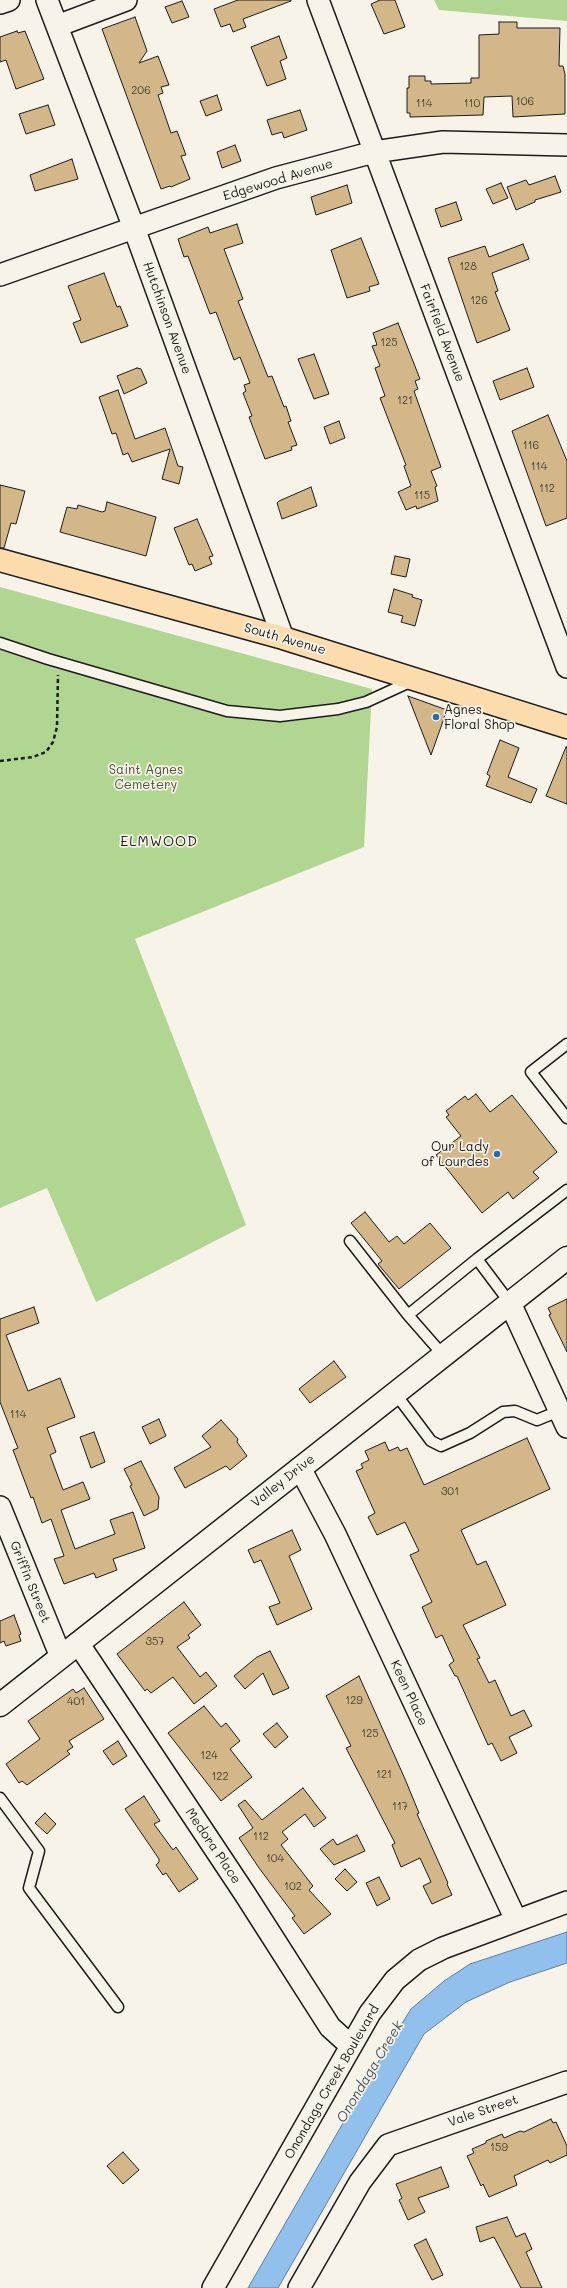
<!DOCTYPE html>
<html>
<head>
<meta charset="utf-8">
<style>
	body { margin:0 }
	canvas { display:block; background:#f7f3e8 }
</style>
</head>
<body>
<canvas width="567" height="2288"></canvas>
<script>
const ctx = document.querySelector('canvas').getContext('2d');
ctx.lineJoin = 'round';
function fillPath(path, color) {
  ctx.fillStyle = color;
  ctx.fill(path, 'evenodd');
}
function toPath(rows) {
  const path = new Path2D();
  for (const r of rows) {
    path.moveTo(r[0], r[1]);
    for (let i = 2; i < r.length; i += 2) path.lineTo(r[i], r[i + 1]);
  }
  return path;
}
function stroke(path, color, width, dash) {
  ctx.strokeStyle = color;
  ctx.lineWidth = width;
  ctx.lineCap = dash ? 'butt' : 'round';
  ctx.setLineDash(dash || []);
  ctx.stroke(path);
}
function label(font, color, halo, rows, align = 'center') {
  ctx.font = font + ' Mali,sans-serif';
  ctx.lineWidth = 3.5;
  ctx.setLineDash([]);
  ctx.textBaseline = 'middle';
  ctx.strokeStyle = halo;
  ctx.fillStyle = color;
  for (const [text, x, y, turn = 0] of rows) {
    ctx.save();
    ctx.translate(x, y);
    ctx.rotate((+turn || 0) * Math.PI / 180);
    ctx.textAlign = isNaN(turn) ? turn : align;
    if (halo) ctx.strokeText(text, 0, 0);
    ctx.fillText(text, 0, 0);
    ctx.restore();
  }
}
fillPath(toPath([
	[434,0,567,0,567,21,439,10],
	[0,587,372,689,364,847,135,939,246,1225,96,1302,47,1188,0,1208]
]), '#b1d691');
const water = toPath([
	[567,1932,567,1963,510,1982,466,2002,424,2034,278,2288,248,2288,381,2057,411,2009,444,1981,470,1964,567,1932]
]);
fillPath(water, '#90c0eb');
stroke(water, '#627e98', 1);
const building = toPath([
	[238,0,291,0,291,1,243,19,246,27,233,32,230,24,221,27,214,9,238,0],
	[380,0,395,0,405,27,384,34,371,4,380,0],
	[182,1,189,17,172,23,165,7,182,1],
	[135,17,147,51,139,63,158,56,169,85,161,87,163,93,158,95,171,133,177,131,186,155,181,156,190,179,171,187,170,186,161,189,102,29,135,17],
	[499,22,517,22,517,28,560,28,559,66,563,66,565,74,565,114,513,117,512,96,484,97,483,115,410,117,410,113,407,113,407,88,409,88,409,76,425,76,425,81,431,81,431,84,471,83,471,78,479,78,479,35,499,34,499,22],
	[17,31,18,33,25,31,44,79,16,89,6,60,0,62,0,37,17,31],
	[279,36,287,58,280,61,286,79,267,86,251,47,279,36],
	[217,95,222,110,206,116,200,101,217,95],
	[48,105,55,125,26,134,19,114,48,105],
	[300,110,307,130,284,138,282,132,272,135,267,120,300,110],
	[235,145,241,161,222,168,217,152,235,145],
	[72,159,78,179,35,191,30,175,72,159],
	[555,176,561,192,535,200,535,202,516,210,507,187,526,180,529,185,555,176],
	[501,183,508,198,493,204,486,189,501,183],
	[347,185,352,203,316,215,311,197,347,185],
	[456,202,462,220,441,227,435,209,456,202],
	[237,224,243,243,224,249,243,299,238,301,268,377,272,376,284,407,286,406,291,421,288,422,297,445,291,447,292,450,265,459,249,417,252,416,243,393,246,391,244,385,250,383,240,357,234,360,216,312,210,314,188,256,184,257,178,239,208,227,210,233,237,224],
	[361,238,379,284,369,287,370,291,347,298,331,250,361,238],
	[523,244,529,259,492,273,498,291,495,292,510,330,477,343,448,258,485,246,489,257,523,244],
	[104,273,117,307,120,306,128,326,81,343,73,323,81,320,68,286,104,273],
	[398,323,420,379,415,381,418,389,414,391,441,467,431,471,437,486,435,487,438,501,417,509,416,506,406,510,398,492,411,486,404,466,406,465,380,398,385,396,375,368,380,366,372,346,377,345,373,333,398,323],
	[314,354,329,394,314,399,298,359,314,354],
	[137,368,141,369,147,383,124,394,117,376,137,368],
	[527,368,534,387,500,400,493,381,527,368],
	[118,390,135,439,165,428,178,466,183,467,179,484,162,479,170,449,132,462,128,453,123,455,116,433,112,434,99,397,118,390],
	[548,415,567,461,567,518,546,526,512,431,548,415],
	[339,421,345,438,330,444,324,427,339,421],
	[0,485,25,491,16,524,11,523,4,548,0,548,0,485],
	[311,487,317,506,282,519,277,503,279,501,311,487],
	[107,502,156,517,146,556,60,532,67,507,77,509,78,505,102,512,105,511,107,502],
	[197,519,213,556,209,557,212,564,195,571,192,564,189,565,174,528,197,519],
	[395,556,410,559,406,577,391,574,395,556],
	[394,589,413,595,412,597,422,600,415,626,401,622,403,616,388,612,394,589],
	[408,696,447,710,431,755,408,696],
	[500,740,519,748,508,777,537,789,531,803,486,786,490,776,487,774,500,740],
	[566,747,567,747,567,804,546,796,566,747],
	[476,1094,490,1112,512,1095,557,1152,533,1172,539,1178,513,1199,508,1192,482,1213,436,1155,461,1136,446,1117,449,1115,446,1111,465,1096,468,1100,476,1094],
	[365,1212,389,1242,397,1236,404,1244,430,1223,451,1248,399,1289,378,1264,382,1261,351,1223,365,1212],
	[567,1299,567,1352,549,1315,551,1314,548,1308,567,1299],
	[34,1307,39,1323,6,1335,28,1391,60,1378,75,1417,47,1428,56,1452,50,1455,63,1490,83,1482,90,1499,61,1510,75,1549,115,1534,110,1520,133,1512,145,1548,113,1559,117,1570,96,1578,94,1573,64,1584,54,1559,64,1556,51,1519,42,1523,33,1497,31,1498,13,1450,18,1448,16,1443,0,1402,0,1319,34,1307],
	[334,1361,346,1377,310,1403,299,1389,334,1361],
	[159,1419,166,1436,150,1444,142,1427,159,1419],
	[221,1420,238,1439,237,1442,247,1456,230,1470,226,1466,185,1488,174,1468,211,1447,202,1436,221,1420],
	[94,1432,105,1462,91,1468,80,1437,94,1432],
	[527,1438,550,1489,461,1530,477,1565,486,1561,506,1605,463,1625,480,1658,477,1659,489,1683,495,1680,511,1716,524,1710,532,1726,509,1737,517,1753,501,1761,492,1743,488,1745,457,1676,455,1676,449,1665,454,1661,442,1635,436,1638,422,1607,432,1602,410,1555,419,1551,405,1522,377,1535,368,1517,375,1513,356,1471,363,1468,361,1464,369,1460,365,1451,385,1442,389,1451,398,1447,400,1451,407,1448,424,1485,527,1438],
	[141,1461,159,1497,158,1509,144,1516,130,1486,132,1485,124,1469,141,1461],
	[292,1530,301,1550,289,1556,312,1609,277,1625,269,1607,280,1603,261,1560,254,1563,248,1550,292,1530],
	[184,1602,201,1625,188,1635,190,1638,177,1647,200,1677,206,1672,217,1686,194,1704,173,1677,151,1693,147,1689,145,1691,117,1654,184,1602],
	[14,1615,21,1634,19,1635,21,1641,6,1646,4,1641,0,1643,0,1621,14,1615],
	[270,1651,289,1688,273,1695,263,1673,245,1689,234,1676,257,1657,270,1651],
	[359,1676,405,1779,419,1813,417,1814,448,1883,447,1884,452,1895,432,1904,423,1886,431,1882,420,1858,401,1867,392,1845,395,1843,346,1748,351,1746,326,1696,359,1676],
	[84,1688,104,1719,69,1741,73,1747,67,1751,70,1754,27,1785,22,1781,19,1783,6,1764,40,1739,28,1721,73,1689,76,1693,84,1688],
	[204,1706,221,1727,226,1723,240,1741,230,1749,252,1777,221,1801,168,1733,204,1706],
	[277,1723,288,1737,275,1748,263,1734,277,1723],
	[118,1741,127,1756,113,1765,103,1751,118,1741],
	[303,1788,326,1818,314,1827,305,1814,282,1832,288,1839,281,1845,313,1886,309,1890,331,1914,304,1934,292,1918,295,1916,259,1868,239,1838,253,1828,238,1805,245,1800,262,1820,303,1788],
	[144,1796,160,1821,154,1824,173,1850,176,1847,198,1879,179,1892,166,1873,163,1875,156,1865,159,1862,159,1859,125,1809,144,1796],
	[45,1813,56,1824,47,1834,35,1823,45,1813],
	[357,1835,365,1851,334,1865,320,1849,333,1839,337,1845,357,1835],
	[345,1869,357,1882,347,1891,335,1879,345,1869],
	[379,1877,390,1899,377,1906,366,1883,379,1877],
	[551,2119,553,2123,556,2122,567,2146,567,2155,550,2163,548,2160,514,2176,517,2185,489,2197,483,2184,481,2186,467,2156,474,2153,472,2149,486,2143,486,2141,502,2134,504,2138,520,2131,524,2132,551,2119],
	[123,2152,139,2170,123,2184,107,2166,123,2152],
	[441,2167,449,2187,418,2198,425,2212,408,2220,399,2200,402,2198,396,2184,441,2167],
	[507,2217,516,2237,525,2233,532,2249,526,2252,542,2288,521,2288,494,2237,480,2242,476,2227,507,2217],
	[426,2239,443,2275,432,2280,414,2245,426,2239]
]);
fillPath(building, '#d3b788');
stroke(building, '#1c1c1c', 1);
const service = toPath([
	[0,643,48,659,227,711,280,716,338,709,366,702,412,681],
	[567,1044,531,1072,567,1118],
	[350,1241,408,1315],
	[510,1303,477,1259,567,1190],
	[443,1355,408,1315,477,1259],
	[395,1393,431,1441,441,1446,470,1433,503,1412,515,1411,537,1420,559,1411],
	[0,1798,39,1851,29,1888,118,2007]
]);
const minor = toPath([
	[47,0,134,228,283,638],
	[318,0,567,667],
	[0,3,9,0],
	[57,26,126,0],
	[0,275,276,178,374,152,443,142,567,145],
	[510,1303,567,1427],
	[300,1468,335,1534,516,1920],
	[0,1507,61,1657],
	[78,1643,245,1894,330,2027,351,2046],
	[213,2288,370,2013,395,1980,419,1960,443,1948,567,1902],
	[299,2288,360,2182,388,2145,567,2082]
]);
const secondary = toPath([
	[0,1705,567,1258]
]);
const primary = toPath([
	[0,560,283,638,567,727]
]);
stroke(service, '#1c1c1c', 13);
stroke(minor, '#1c1c1c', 24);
stroke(secondary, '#1c1c1c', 25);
stroke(primary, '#1c1c1c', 25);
stroke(toPath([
	[0,761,33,757,46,752,53,742,57,727,58,675]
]), '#1c1c1c', 2.5, [4, 3]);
stroke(service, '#f7f3e8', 10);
stroke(minor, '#f7f3e8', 21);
stroke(secondary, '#f7f3e8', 22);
stroke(primary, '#fcdcac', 22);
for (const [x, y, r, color] of [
	[436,717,4,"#1f6fb2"],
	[497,1154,4,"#1f6fb2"]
]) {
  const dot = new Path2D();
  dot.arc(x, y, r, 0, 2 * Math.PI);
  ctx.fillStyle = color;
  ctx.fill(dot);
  stroke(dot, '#f7f3e8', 1.5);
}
label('11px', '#4a4337', null, [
	["206",141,91],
	["106",525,102],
	["114",424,104],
	["110",472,104],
	["128",468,267],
	["126",479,301],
	["125",389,343],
	["121",405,401],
	["116",531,446],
	["114",539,467],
	["112",547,489],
	["115",422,496],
	["114",18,1415],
	["301",450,1492],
	["357",155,1642],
	["129",354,1701],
	["401",76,1702],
	["125",370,1734],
	["124",209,1756],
	["121",384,1775],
	["122",220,1777],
	["117",400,1807],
	["112",261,1837],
	["104",275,1859],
	["102",293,1887],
	["159",499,2148]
]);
label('13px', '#1c1c1c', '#f7f3e8', [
	["Edgewood Avenue",278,180,-17],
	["Hutchinson Avenue",167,318,70],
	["Fairfield Avenue",442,333,69],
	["South Avenue",285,639,16],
	["Valley Drive",283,1481,-38],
	["Griffin Street",30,1582,68],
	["Keen Place",409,1693,65],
	["Medora Place",213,1846,56],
	["Onondaga Creek Boulevard",332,2082,-60],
	["Vale Street",483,2111,-19]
]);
label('13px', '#1c1c1c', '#f7f3e8', [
	["Agnes",444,710],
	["Floral Shop",444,725],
	["Our Lady",489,1147,"right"],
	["of Lourdes",489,1162,"right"]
], 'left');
label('13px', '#49543f', '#f7f3e8', [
	["Saint Agnes",146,770],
	["Cemetery",146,785]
]);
ctx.letterSpacing = '1px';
label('14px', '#1c1c1c', '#f7f3e8', [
	["ELMWOOD",159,842]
]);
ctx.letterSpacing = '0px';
label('italic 14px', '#455564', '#f7f3e8', [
	["Onondaga Creek",370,2072,-59]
]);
</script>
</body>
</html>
